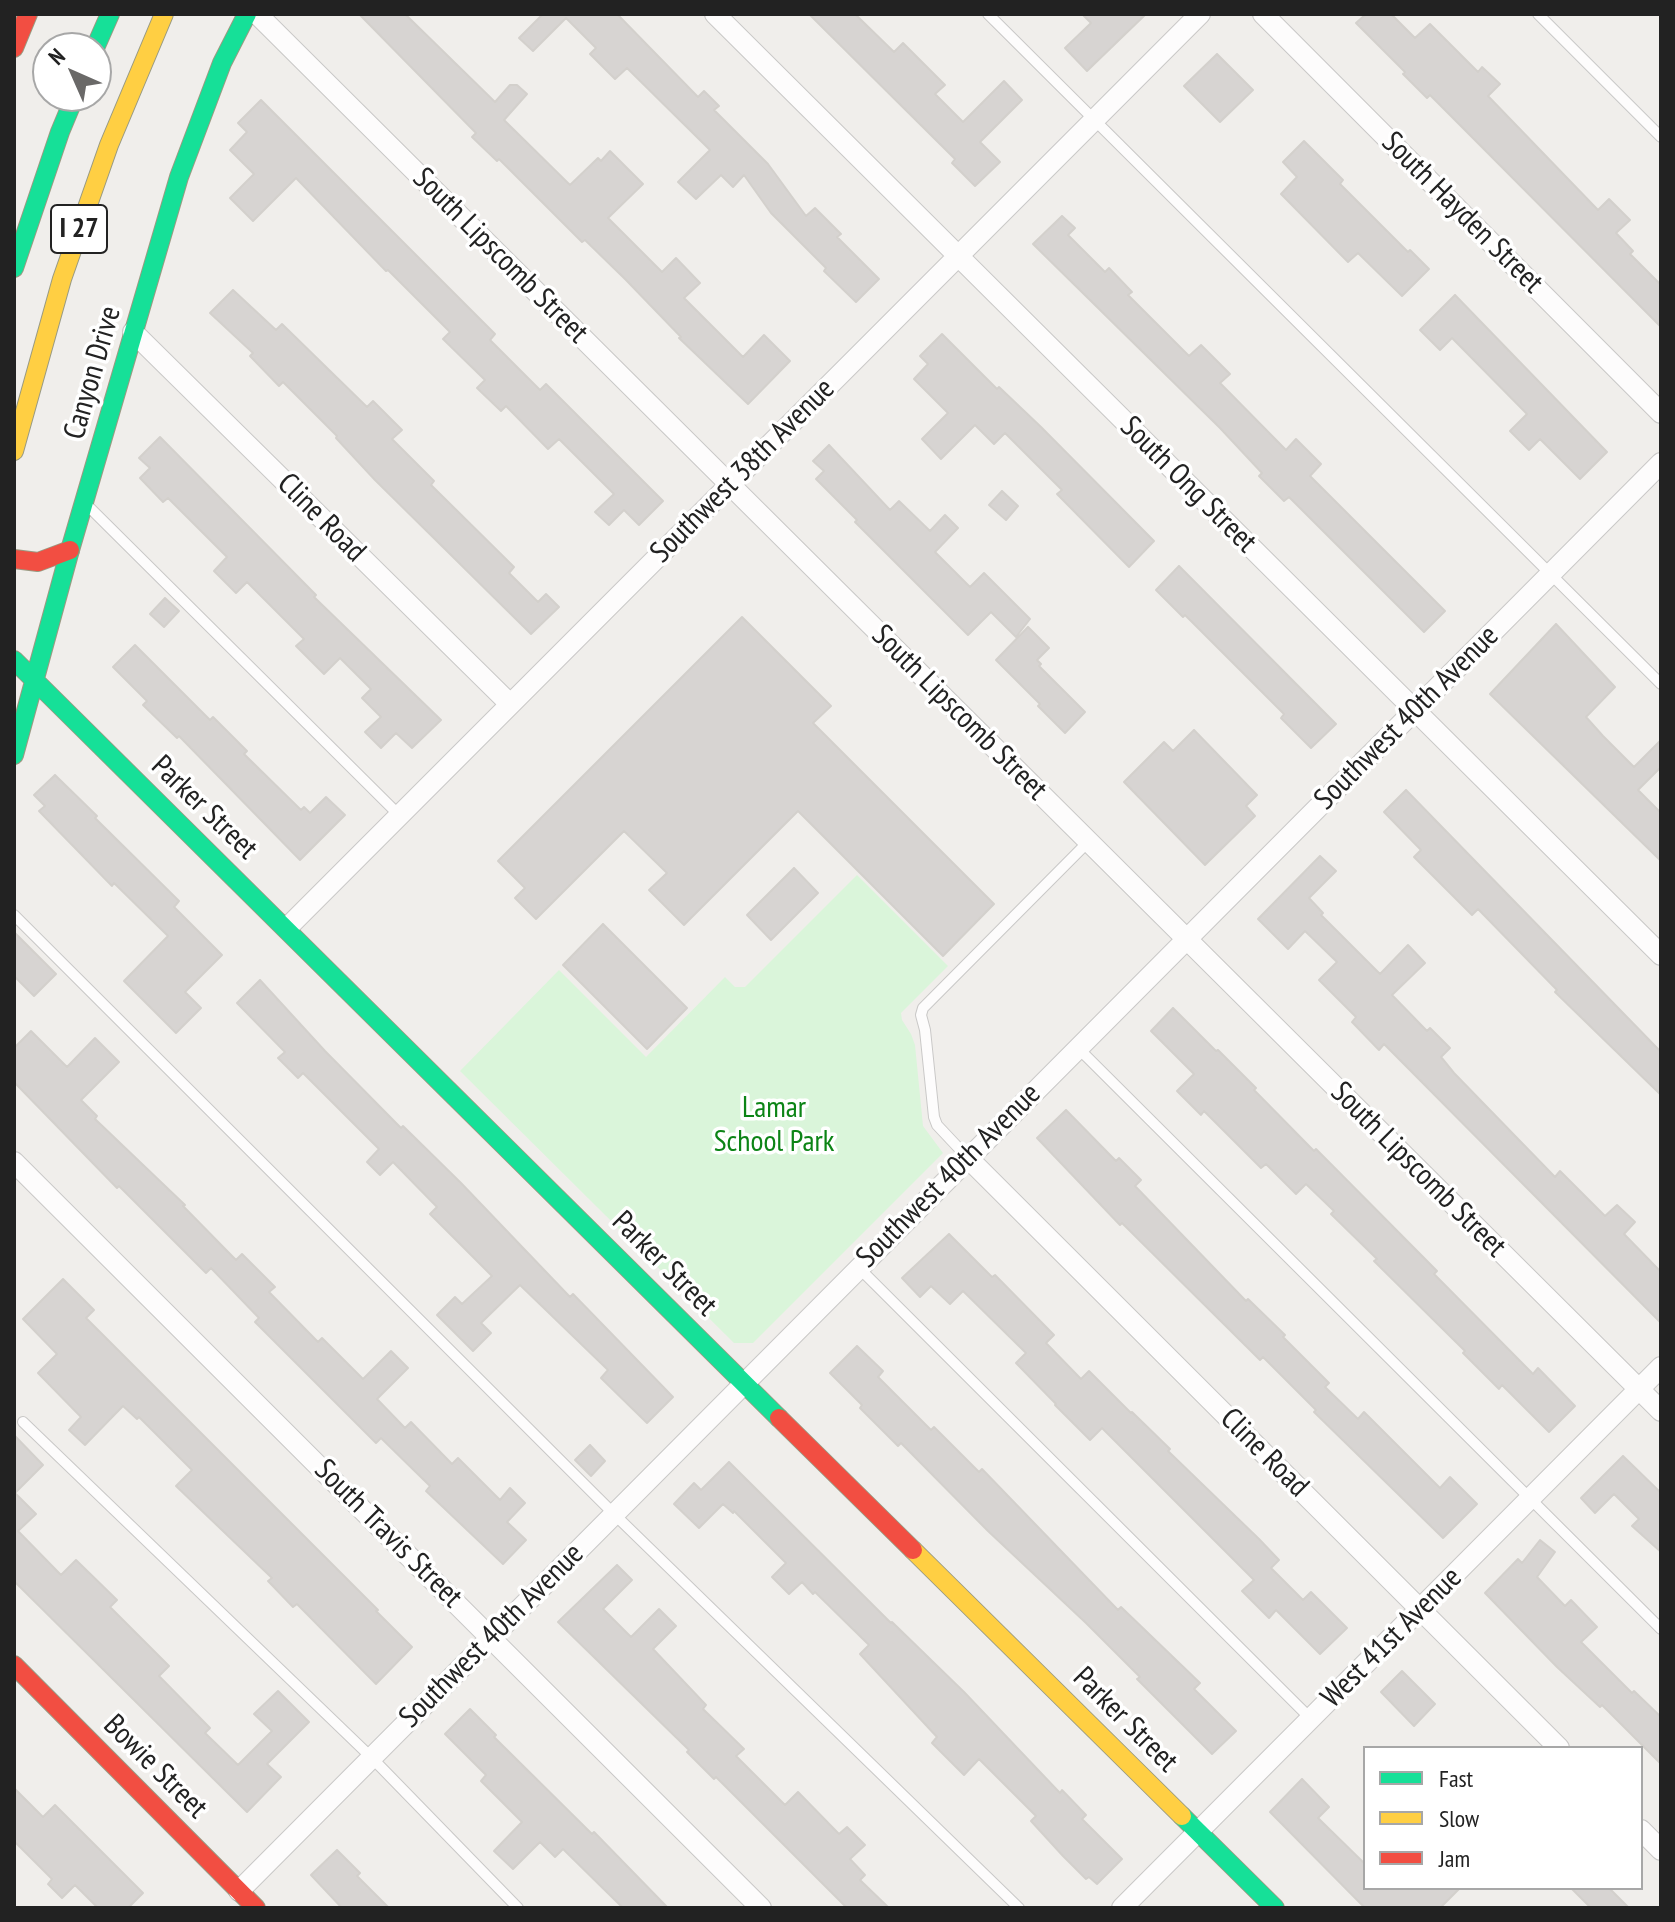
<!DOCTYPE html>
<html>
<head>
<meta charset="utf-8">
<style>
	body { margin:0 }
	#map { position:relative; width:1675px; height:1922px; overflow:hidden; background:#f0eeeb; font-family:"PT Sans Narrow",sans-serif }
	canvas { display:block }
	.frame { position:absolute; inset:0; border:16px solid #222; pointer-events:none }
	.legend { position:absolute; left:1363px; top:1746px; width:280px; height:144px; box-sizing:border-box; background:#fff; border:2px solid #a7a7a7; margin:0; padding:10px 14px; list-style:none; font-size:24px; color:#222 }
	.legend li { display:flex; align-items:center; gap:16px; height:40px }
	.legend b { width:40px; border:2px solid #a7a7a7 }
	.north { position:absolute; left:32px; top:32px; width:80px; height:80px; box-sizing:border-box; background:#fff; border:2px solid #a7a7a7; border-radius:50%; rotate:315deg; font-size:22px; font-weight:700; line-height:32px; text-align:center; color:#222 }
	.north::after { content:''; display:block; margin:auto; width:28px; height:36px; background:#6a6968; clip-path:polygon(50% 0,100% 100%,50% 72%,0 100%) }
</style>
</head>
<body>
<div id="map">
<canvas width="1675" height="1922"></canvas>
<div class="frame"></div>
<ul class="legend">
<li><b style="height:10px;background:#16e098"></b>Fast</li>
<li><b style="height:10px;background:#ffcf43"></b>Slow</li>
<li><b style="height:10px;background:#f24e42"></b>Jam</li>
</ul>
<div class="north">N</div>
</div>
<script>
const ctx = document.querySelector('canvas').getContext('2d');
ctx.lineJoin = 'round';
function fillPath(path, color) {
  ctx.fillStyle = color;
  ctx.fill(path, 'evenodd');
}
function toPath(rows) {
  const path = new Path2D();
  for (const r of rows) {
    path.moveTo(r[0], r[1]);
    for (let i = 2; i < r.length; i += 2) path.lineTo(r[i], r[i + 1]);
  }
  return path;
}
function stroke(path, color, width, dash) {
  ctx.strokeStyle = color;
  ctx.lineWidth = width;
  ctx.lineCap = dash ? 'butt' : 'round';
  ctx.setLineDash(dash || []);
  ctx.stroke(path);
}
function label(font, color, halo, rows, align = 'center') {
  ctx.font = font + ' "PT Sans Narrow",sans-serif';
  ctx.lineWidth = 7;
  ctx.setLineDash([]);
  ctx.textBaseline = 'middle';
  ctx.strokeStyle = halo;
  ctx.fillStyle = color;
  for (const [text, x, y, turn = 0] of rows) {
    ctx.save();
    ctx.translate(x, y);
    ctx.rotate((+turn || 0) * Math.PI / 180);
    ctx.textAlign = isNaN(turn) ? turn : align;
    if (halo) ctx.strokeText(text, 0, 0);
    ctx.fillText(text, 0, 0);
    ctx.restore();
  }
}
fillPath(toPath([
	[857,875,948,966,901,1013,902,1020,911,1034,915,1045,923,1126,943,1153,753,1343,734,1343,460,1071,559,970,646,1057,725,977,735,987,745,987]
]), '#daf5da');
const building = toPath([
	[359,14,405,14,495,102,510,85,517,85,527,94,504,120,570,185,598,158,601,161,610,151,643,184,608,218,662,272,676,258,700,283,684,298,743,357,764,335,790,361,748,404,679,338,681,337,626,280,585,240,582,242,499,159,497,161,472,137,476,133,359,14],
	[543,14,617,14,698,97,704,91,719,106,714,110,768,164,806,216,815,208,841,234,837,237,879,279,856,302,824,271,826,268,771,213,744,175,733,187,721,175,696,199,678,182,710,150,627,68,615,79,590,54,596,48,566,18,533,51,519,38,543,14],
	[809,14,855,14,894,52,903,43,945,85,935,94,963,122,1004,81,1022,100,980,142,1000,162,975,186,952,163,955,159,809,14],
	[1082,14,1146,14,1087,71,1065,48,1091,23,1082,14],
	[1366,14,1391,14,1415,38,1430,24,1478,72,1482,67,1500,84,1488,96,1598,210,1609,199,1630,220,1616,233,1633,251,1630,254,1661,285,1661,327,1430,95,1427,98,1403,74,1405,72,1356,23,1366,14],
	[1217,54,1253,90,1220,122,1184,86,1217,54],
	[261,100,495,334,490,340,540,390,546,384,663,501,639,525,624,510,609,525,595,512,614,494,559,439,548,449,506,406,501,411,477,388,485,380,443,339,450,332,388,270,386,271,296,178,253,221,230,198,254,174,230,150,247,132,238,123,261,100],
	[1304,141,1343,180,1340,184,1408,252,1410,250,1429,269,1402,296,1358,253,1348,262,1281,194,1297,177,1283,162,1304,141],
	[1062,216,1075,228,1068,235,1105,272,1109,268,1132,292,1128,295,1189,356,1201,345,1230,374,1220,383,1286,450,1296,439,1321,464,1310,476,1445,611,1424,632,1289,497,1284,501,1259,476,1262,473,1220,428,1033,244,1062,216],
	[233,290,276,330,282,324,367,407,373,401,402,430,392,439,434,481,431,485,514,567,509,573,538,602,546,594,559,607,531,634,375,480,336,438,337,436,283,382,279,386,250,356,253,353,210,313,233,290],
	[1455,295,1607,452,1580,479,1540,439,1529,450,1510,431,1527,414,1452,338,1440,350,1420,330,1455,295],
	[942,334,997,389,999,387,1041,427,1154,541,1129,567,1057,494,1062,490,1005,433,994,444,975,425,941,459,922,439,948,413,914,379,928,364,920,356,942,334],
	[160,437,316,595,314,597,441,720,412,748,396,733,381,748,365,732,381,717,362,698,371,689,340,658,324,674,296,646,304,639,247,582,236,593,214,571,227,557,168,498,163,502,140,478,150,468,139,458,160,437],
	[829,445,890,510,899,501,930,531,945,515,958,528,935,552,970,587,984,573,1030,619,1016,637,991,612,968,635,855,522,857,520,816,479,824,471,813,461,829,445],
	[1002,491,1018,506,1006,520,989,505,1002,491],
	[1179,566,1336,724,1311,748,1281,718,1284,714,1185,615,1183,617,1156,590,1179,566],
	[165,598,179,611,164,627,150,614,165,598],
	[742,617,831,706,813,723,994,904,943,956,798,811,684,925,649,890,667,873,624,831,536,919,515,898,525,888,498,861,742,617],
	[1556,624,1615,687,1586,717,1603,736,1634,767,1661,740,1661,767,1638,790,1661,813,1661,861,1490,694,1556,624],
	[1028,627,1049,648,1037,660,1041,664,1039,666,1085,712,1065,733,1038,706,1040,704,996,660,1028,627],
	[135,645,210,720,213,717,247,751,244,754,301,810,304,807,310,813,326,797,345,815,300,860,179,736,177,738,143,705,147,701,113,667,135,645],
	[1194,730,1257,795,1246,806,1255,816,1205,865,1124,782,1164,742,1173,751,1194,730],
	[55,775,97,816,95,818,179,901,174,907,222,955,185,992,201,1008,176,1033,124,981,168,936,114,883,112,886,39,811,45,806,34,795,55,775],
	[1406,790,1661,1052,1661,1095,1555,992,1557,990,1478,909,1472,915,1414,857,1421,850,1384,812,1406,790],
	[1320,856,1336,871,1309,898,1323,913,1321,915,1380,974,1408,945,1425,963,1392,995,1427,1031,1430,1028,1450,1048,1441,1057,1454,1073,1555,1177,1560,1171,1605,1216,1617,1205,1635,1222,1624,1234,1661,1272,1661,1323,1384,1044,1379,1050,1352,1022,1356,1017,1319,980,1337,962,1305,931,1288,949,1258,919,1320,856],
	[794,868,818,893,771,940,747,915,794,868],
	[603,924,687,1008,647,1049,563,965,603,924],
	[14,932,56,974,34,996,14,976,14,932],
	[260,980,325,1051,401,1128,403,1126,461,1183,570,1297,573,1294,673,1397,647,1423,601,1378,608,1370,520,1285,481,1323,491,1333,473,1351,437,1315,455,1297,462,1304,492,1276,430,1214,437,1207,393,1162,380,1175,367,1162,379,1149,303,1073,298,1078,278,1058,285,1052,237,1003,260,980],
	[1173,1008,1216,1051,1218,1050,1256,1088,1254,1090,1314,1151,1316,1149,1437,1271,1434,1274,1533,1374,1538,1368,1575,1406,1549,1432,1502,1385,1499,1389,1463,1353,1465,1351,1374,1261,1377,1259,1331,1214,1334,1211,1306,1184,1296,1194,1266,1164,1261,1168,1204,1111,1201,1115,1177,1091,1194,1074,1151,1031,1173,1008],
	[31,1031,67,1067,95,1038,119,1062,81,1100,97,1116,95,1119,185,1205,183,1206,236,1260,242,1254,275,1287,269,1292,318,1342,322,1338,363,1379,391,1351,408,1368,377,1399,405,1428,411,1422,452,1464,458,1458,500,1500,510,1488,525,1503,507,1522,526,1540,503,1564,426,1491,430,1486,381,1438,376,1443,255,1322,259,1318,211,1268,206,1273,119,1186,117,1188,14,1082,14,1048,31,1031],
	[1066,1110,1116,1161,1119,1158,1141,1180,1135,1186,1246,1301,1248,1299,1285,1335,1283,1337,1329,1383,1325,1387,1358,1419,1364,1412,1440,1488,1450,1477,1477,1504,1443,1538,1314,1412,1316,1410,1263,1357,1260,1360,1122,1223,1120,1225,1037,1138,1066,1110],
	[949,1234,992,1277,995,1275,1054,1335,1046,1343,1081,1379,1089,1371,1131,1413,1132,1412,1170,1449,1168,1451,1259,1539,1279,1560,1271,1568,1303,1600,1311,1592,1347,1628,1320,1654,1276,1610,1269,1618,1242,1591,1254,1580,1102,1428,1090,1440,1055,1405,1056,1404,1016,1363,1026,1353,963,1291,950,1304,931,1286,920,1297,902,1278,949,1234],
	[63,1279,94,1310,86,1318,378,1610,376,1611,412,1647,376,1684,297,1604,293,1607,268,1581,272,1578,176,1486,192,1470,139,1417,137,1419,123,1406,85,1445,69,1430,81,1417,38,1373,57,1354,23,1319,63,1279],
	[857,1346,883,1371,878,1377,931,1430,934,1427,979,1472,982,1469,1118,1610,1121,1607,1200,1683,1194,1689,1236,1731,1212,1754,1137,1679,1140,1677,1086,1623,988,1531,901,1443,898,1446,860,1408,862,1405,830,1373,857,1346],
	[14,1435,43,1465,15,1493,36,1514,18,1531,61,1575,76,1560,117,1600,110,1607,169,1666,159,1676,210,1728,205,1733,238,1765,272,1731,254,1714,278,1691,309,1722,267,1764,281,1777,247,1812,14,1581,14,1435],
	[590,1445,605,1461,591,1476,575,1460,590,1445],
	[1623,1456,1661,1493,1661,1552,1632,1526,1639,1519,1614,1494,1595,1513,1581,1498,1623,1456],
	[729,1462,891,1623,892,1622,964,1692,1060,1793,1062,1790,1086,1815,1082,1819,1122,1859,1097,1884,1089,1877,1086,1879,1063,1856,1031,1821,1036,1816,979,1759,964,1775,932,1743,937,1737,860,1654,869,1645,815,1592,813,1594,802,1582,789,1594,772,1577,786,1563,734,1511,733,1513,723,1504,699,1528,674,1504,694,1483,701,1490,729,1462],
	[1540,1540,1555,1552,1537,1577,1565,1606,1571,1600,1597,1627,1581,1642,1632,1693,1634,1691,1661,1717,1661,1764,1602,1705,1600,1707,1557,1667,1485,1593,1518,1559,1522,1563,1540,1540],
	[617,1565,632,1580,603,1609,631,1637,659,1609,676,1626,653,1649,706,1705,703,1709,744,1749,736,1756,785,1805,798,1792,839,1834,847,1827,865,1845,850,1859,865,1875,860,1880,889,1908,847,1908,716,1777,714,1779,687,1752,689,1750,558,1622,617,1565],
	[1402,1671,1435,1704,1414,1726,1381,1692,1402,1671],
	[470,1709,496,1735,494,1737,592,1834,594,1832,668,1908,623,1908,563,1849,555,1857,540,1842,513,1869,494,1851,522,1822,481,1781,486,1775,445,1734,470,1709],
	[1302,1779,1329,1807,1318,1818,1365,1864,1365,1888,1460,1888,1440,1908,1365,1908,1270,1812,1302,1779],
	[14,1788,43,1817,55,1805,143,1893,128,1908,98,1908,75,1885,62,1898,48,1884,52,1879,14,1841,14,1788],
	[337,1850,360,1873,357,1876,389,1908,342,1908,311,1875,337,1850],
	[1571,1888,1609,1888,1629,1908,1591,1908,1571,1888]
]);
fillPath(building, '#d7d4d2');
stroke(building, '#d3d0cc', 2);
const lane = toPath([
	[988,14,1661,684],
	[1538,14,1661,137],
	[89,507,400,816],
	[14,915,613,1513,1019,1908],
	[1078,1048,1661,1629],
	[968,1158,937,1125,934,1117,925,1030,921,1015,923,1008,1088,842],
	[858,1267,1311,1719],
	[23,1422,372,1758,518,1908]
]);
const street = toPath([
	[257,14,1661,1411],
	[715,14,1661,955],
	[1263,14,1661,413],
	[133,332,510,704],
	[287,928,1200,14],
	[968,1158,1559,1748],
	[14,1162,761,1908],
	[1641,1830,1661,1850],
	[239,1891,1661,463],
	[1122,1908,1661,1367]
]);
const fast = toPath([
	[95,48,110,14],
	[14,268,60,132,75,96],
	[14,660,779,1418],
	[14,755,70,550,179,177,222,63,247,14],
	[1182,1816,1275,1908]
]);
const slow = toPath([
	[14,451,62,279,109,145,164,14],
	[913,1550,1182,1816]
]);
const jam = toPath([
	[14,48,28,14],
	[14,559,38,562,70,550],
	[779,1418,913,1550],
	[14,1665,256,1908]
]);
stroke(lane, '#c9c8c7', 12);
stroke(street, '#c9c8c7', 22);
stroke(fast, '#999a82', 20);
stroke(slow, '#999a82', 20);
stroke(jam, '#999a82', 20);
stroke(lane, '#fdfcfc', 10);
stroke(street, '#fdfcfc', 20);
stroke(fast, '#16e098', 18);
stroke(slow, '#ffcf43', 18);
stroke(jam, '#f24e42', 18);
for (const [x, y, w] of [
	[79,229,56]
]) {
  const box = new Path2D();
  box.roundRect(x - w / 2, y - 24, w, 48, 6);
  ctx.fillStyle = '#fff';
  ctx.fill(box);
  stroke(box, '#222', 2);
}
label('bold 28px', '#222', null, [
	["I 27",79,229]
]);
label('30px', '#222', '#fff', [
	["South Hayden Street",1462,213,45],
	["South Lipscomb Street",500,256,45],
	["Canyon Drive",93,373,-74],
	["Southwest 38th Avenue",743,471,-45],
	["South Ong Street",1188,485,45],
	["Cline Road",321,518,45],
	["South Lipscomb Street",959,713,45],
	["Southwest 40th Avenue",1407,718,-45],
	["Parker Street",204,808,44],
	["South Lipscomb Street",1418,1170,45],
	["Southwest 40th Avenue",949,1176,-45],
	["Parker Street",664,1264,45],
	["Cline Road",1264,1453,45],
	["South Travis Street",388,1534,45],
	["Southwest 40th Avenue",492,1636,-45],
	["West 41st Avenue",1392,1638,-45],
	["Parker Street",1125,1720,45],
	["Bowie Street",155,1767,45]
]);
label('30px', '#0c8416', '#fff', [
	["Lamar",774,1108],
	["School Park",774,1142]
]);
</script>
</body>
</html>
